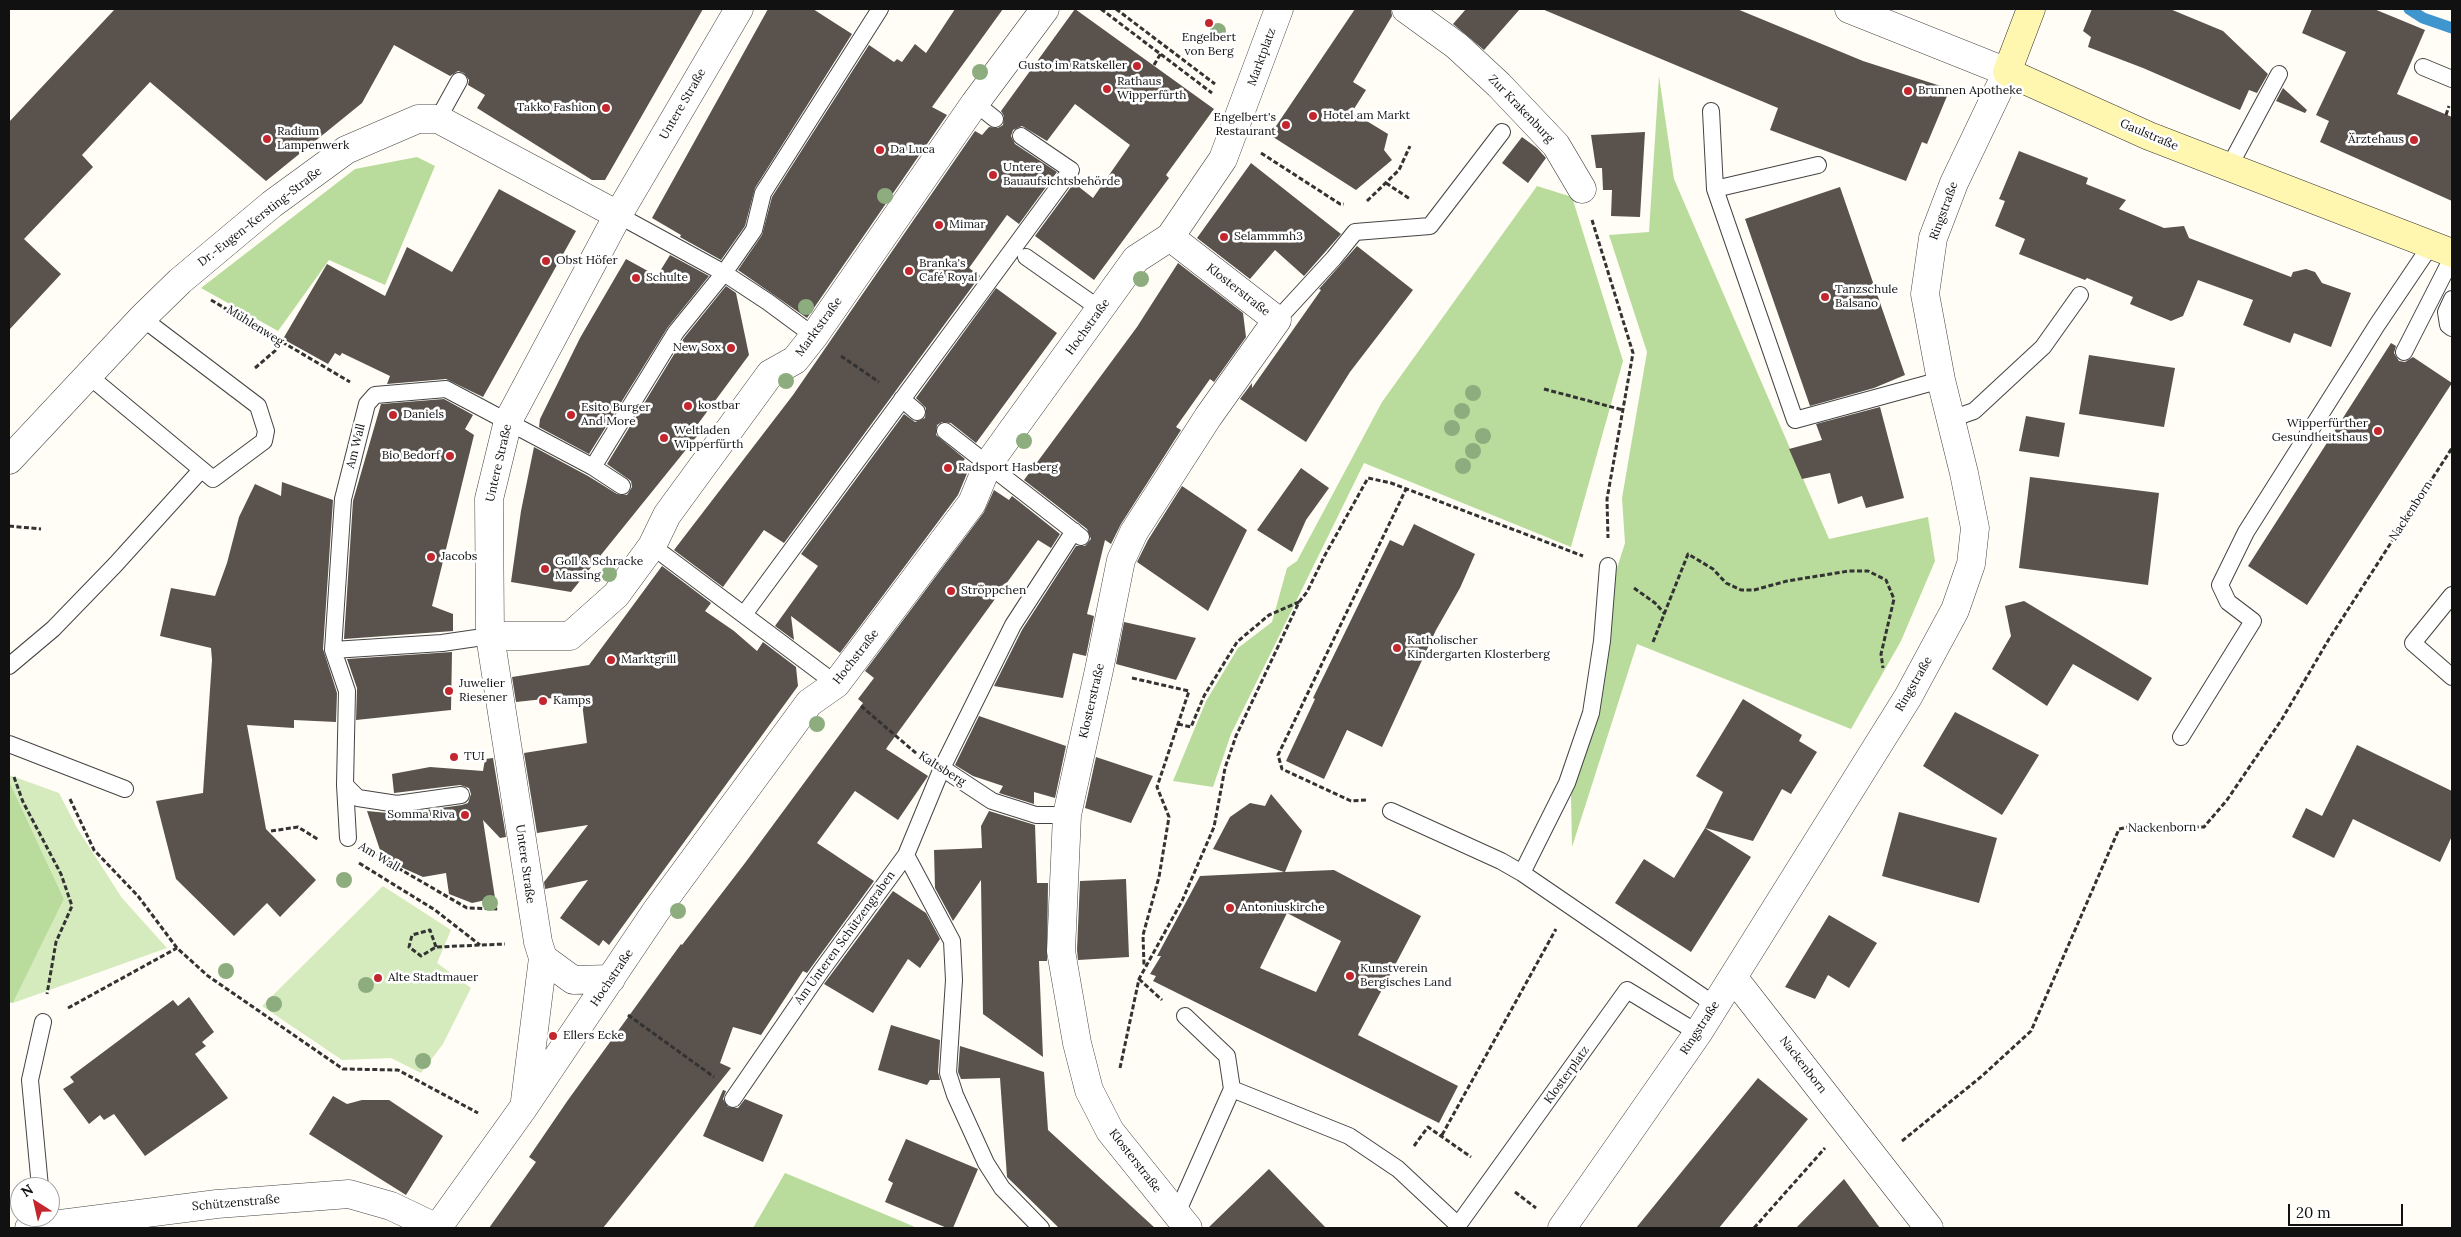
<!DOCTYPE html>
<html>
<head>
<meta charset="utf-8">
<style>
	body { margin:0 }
	#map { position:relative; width:2461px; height:1237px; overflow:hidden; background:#fffdf5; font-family:Lora,serif }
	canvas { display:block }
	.frame { position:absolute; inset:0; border:10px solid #111; pointer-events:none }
	.north { position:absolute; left:10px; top:1177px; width:50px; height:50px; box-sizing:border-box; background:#fff; border:1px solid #a0a0a0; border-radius:50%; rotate:325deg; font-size:14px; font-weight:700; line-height:20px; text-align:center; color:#111 }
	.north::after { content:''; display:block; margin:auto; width:18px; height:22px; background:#c4262e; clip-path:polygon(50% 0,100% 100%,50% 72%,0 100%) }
	.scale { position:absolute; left:2288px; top:1204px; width:115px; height:22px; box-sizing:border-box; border:2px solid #111; border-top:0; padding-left:6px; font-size:15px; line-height:18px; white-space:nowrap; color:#111; -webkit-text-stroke:4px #fff; paint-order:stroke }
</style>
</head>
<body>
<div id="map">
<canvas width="2461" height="1237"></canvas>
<div class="frame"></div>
<div class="north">N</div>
<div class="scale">20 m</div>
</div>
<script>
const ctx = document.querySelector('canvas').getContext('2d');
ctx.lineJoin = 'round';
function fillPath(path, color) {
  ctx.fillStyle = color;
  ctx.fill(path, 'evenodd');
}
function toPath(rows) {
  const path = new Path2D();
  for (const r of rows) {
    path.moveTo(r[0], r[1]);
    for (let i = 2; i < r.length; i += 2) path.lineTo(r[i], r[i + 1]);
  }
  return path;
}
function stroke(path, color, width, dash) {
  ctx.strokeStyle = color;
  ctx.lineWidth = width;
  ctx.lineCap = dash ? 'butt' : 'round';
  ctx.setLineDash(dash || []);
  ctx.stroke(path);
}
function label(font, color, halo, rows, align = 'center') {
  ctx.font = font + ' Lora,serif';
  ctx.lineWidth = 5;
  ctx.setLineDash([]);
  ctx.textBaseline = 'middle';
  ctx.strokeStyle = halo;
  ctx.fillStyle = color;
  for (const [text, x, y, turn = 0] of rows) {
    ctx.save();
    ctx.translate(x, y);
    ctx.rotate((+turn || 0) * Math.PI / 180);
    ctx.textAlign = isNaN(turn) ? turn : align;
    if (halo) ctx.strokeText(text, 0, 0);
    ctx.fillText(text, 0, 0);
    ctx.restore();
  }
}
fillPath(toPath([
	[9,775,59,793,77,828,122,898,167,948,13,1003,64,899,9,781],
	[383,886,451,930,437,963,471,988,443,1044,421,1073,391,1058,342,1060,262,1006]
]), '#d5ebbd');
fillPath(toPath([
	[1659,76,1674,179,1829,539,1928,517,1935,561,1901,641,1851,729,1637,644,1572,847,1571,795,1598,715,1598,628,1625,543,1622,498,1647,352,1609,235,1649,232],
	[417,157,435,166,385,285,329,260,278,331,201,288,355,169],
	[1537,186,1572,197,1623,361,1571,547,1364,463,1231,734,1213,787,1173,781,1206,701,1238,648,1272,622,1287,568,1297,561,1382,402],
	[9,781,64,899,13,1003,9,1002],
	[785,1173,901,1221,917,1228,753,1228]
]), '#b9dc9c');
stroke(toPath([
	[2409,9,2423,18,2452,28]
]), '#3f96cf', 11);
fillPath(toPath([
	[115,9,703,9,605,180,592,180,477,108,485,95,468,85,469,80,464,73,458,71,450,76,394,45,362,103,266,181,150,82,82,155,93,167,24,239,61,274,9,330,9,122],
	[768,9,813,9,852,34,755,188,745,226,721,260,680,237,681,235,652,218],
	[955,9,1003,9,932,107,947,115,807,318,738,270,762,235,772,197,869,45,894,62,897,59,902,62,915,44,926,53],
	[1075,9,1214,109,1166,175,1169,178,1094,280,1035,236,1074,183,1093,198,1130,145,1075,104,1047,141,1022,126,1013,130,1011,136,1015,144,1057,172,1019,224,1007,215,969,268,980,276,784,543,764,530,723,587,674,550,793,395,975,131,982,135,989,127,998,128,1003,125,1004,116,1001,111],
	[1355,9,1391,9,1392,16,1353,82,1366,90,1352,112,1388,134,1384,150,1392,160,1356,190,1270,135],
	[1466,9,1520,9,1484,50,1453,24],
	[1542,9,1737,9,1863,61,1950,89,1927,144,1922,142,1906,181,1770,130,1778,108],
	[2092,9,2170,9,2223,31,2268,74,2257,93,2249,90,2240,110,2143,68,2088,47,2091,37,2083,31],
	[2312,9,2374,9,2425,30,2397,94,2452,117,2452,201,2320,142,2329,121,2316,115,2346,52,2302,33],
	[2283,88,2307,110,2305,113,2276,101],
	[1645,132,1640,217,1611,216,1612,190,1603,190,1602,168,1596,168,1591,135],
	[1522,137,1537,148,1546,158,1528,183,1502,163],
	[2019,151,2088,178,2086,184,2126,200,2119,209,2164,228,2184,226,2189,238,2291,277,2293,272,2306,269,2315,272,2322,283,2351,293,2331,347,2294,333,2290,343,2243,325,2253,300,2198,280,2183,316,2171,321,2130,304,2133,297,2087,278,2085,280,2019,254,2025,239,1995,226,2005,201,1999,199],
	[1251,163,1341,234,1304,276,1275,250,1250,279,1197,238],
	[1840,187,1905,375,1874,388,1810,406,1745,219],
	[499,189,576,231,483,397,446,379,387,384,390,376,342,353,340,356,335,353,328,364,283,339,327,264,385,296,407,247,452,272],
	[1357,246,1413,290,1350,372,1306,442,1240,399,1252,383,1252,388,1321,290,1319,289],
	[670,255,709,276,668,327,589,454,539,427,540,419,580,338,626,259,657,276],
	[1178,263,1243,313,1246,337,1214,382,1210,379,1176,427,1181,430,1121,524,1111,544,1105,540,1087,614,1094,616,1086,656,1073,653,1063,698,994,686,1022,630,1076,546,1085,546,1091,539,1087,529,1024,480,1137,327],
	[726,286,736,293,749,355,692,432,697,436,571,592,511,582,521,511,534,447,588,476,617,494,627,495,632,487,631,481,607,464,684,338],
	[996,288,1057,333,976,443,951,423,942,422,937,425,936,435,965,459,960,465,968,471,958,495,840,653,791,616,794,640,775,626,818,566,801,554,904,414,915,422,925,418,926,408,916,398],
	[2391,343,2396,346,2394,353,2399,361,2405,362,2413,357,2452,383,2307,605,2248,566],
	[2089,355,2175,368,2164,427,2079,414],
	[444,399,473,415,465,429,474,435,432,606,453,614,453,631,344,639,353,501,381,404],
	[1880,407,1904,498,1866,508,1862,496,1838,504,1830,473,1802,479,1789,449,1822,440,1816,424],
	[2026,416,2065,423,2059,457,2019,451],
	[1301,468,1329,488,1306,520,1292,552,1257,530],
	[2030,477,2159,493,2148,585,2019,568],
	[282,482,333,500,323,649,337,693,336,722,294,720,294,728,247,725,266,829,316,880,280,917,267,903,234,936,176,879,156,801,203,793,212,660,211,648,160,636,171,588,215,596,227,563,239,517,255,484,281,496],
	[1182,486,1247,530,1208,611,1137,562,1148,540],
	[994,490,1009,500,1012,496,1060,534,1051,548,1038,540,888,746,886,749,928,776,898,820,855,791,817,843,874,881,807,973,803,971,761,1035,733,1027,720,1063,731,1068,603,1228,489,1228,536,1162,529,1157,568,1100,681,944,682,945,745,863,863,703,858,699,874,678,865,671,984,512],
	[1414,524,1475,554,1460,588,1436,630,1382,747,1347,730,1324,779,1286,761,1315,699,1313,698,1390,540,1403,546],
	[662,566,711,603,705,611,734,631,757,651,763,642,796,667,798,686,609,945,603,940,599,946,560,918,588,880,545,889,544,882,588,825,537,833,524,753,587,743,581,695,516,702,512,677,589,665],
	[2024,601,2152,678,2138,701,2073,664,2047,706,1992,669,2011,636,2005,606],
	[1124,622,1196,638,1176,680,1116,664],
	[452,652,451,710,356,720,357,688,347,659],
	[1743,699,1802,735,1799,741,1817,752,1791,794,1782,789,1753,841,1705,828,1751,857,1691,952,1615,903,1644,859,1674,878,1705,828,1723,792,1696,776],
	[1955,712,2039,755,2002,815,1923,766],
	[979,716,1066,746,1055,798,1034,792,1034,804,999,793,1003,786,973,776,955,765],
	[2357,745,2452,791,2452,836,2440,862,2353,819,2334,858,2292,837,2306,808,2322,816],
	[1096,757,1153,776,1131,823,1085,808],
	[493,758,506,837,500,838,483,820,495,898,472,903,449,894,446,873,423,877,383,859,367,811,398,814,462,805,468,803,471,794,469,788,460,785,394,793,392,774,430,767,483,771,485,759],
	[1271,794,1302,831,1285,872,1334,870,1421,916,1358,1035,1458,1086,1439,1123,1153,981,1156,976,1150,974,1161,956,1157,956,1200,876,1284,872,1213,849,1230,817,1250,803,1265,806],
	[1287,913,1341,941,1316,992,1260,968],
	[989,811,1035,825,1037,883,1048,883,1047,961,1039,961,1043,1057,983,1014,981,880,953,921,935,888,934,850,982,848,981,826],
	[1899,812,1997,838,1979,903,1882,876],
	[1126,879,1129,957,1078,960,1077,950,1080,881],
	[893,891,926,913,940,939,920,968,908,959,873,1013,824,984],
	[1829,915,1877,943,1849,988,1828,975,1815,999,1785,987],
	[189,997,214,1032,202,1042,206,1046,195,1054,228,1098,145,1156,114,1114,104,1120,100,1115,89,1124,63,1089,74,1082,70,1077,173,1000,178,1006],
	[891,1025,940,1040,938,1072,940,1080,930,1080,927,1085,878,1070],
	[960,1046,1044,1072,1048,1130,1155,1228,1059,1228,1007,1177,1000,1078,961,1079,958,1072],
	[1758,1078,1808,1119,1719,1228,1636,1228],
	[723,1090,726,1091,723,1099,728,1107,738,1108,745,1099,783,1115,763,1162,703,1136],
	[333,1096,347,1104,362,1100,389,1100,443,1136,406,1195,309,1134],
	[906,1139,978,1169,953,1228,947,1228,885,1202,893,1183,888,1180],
	[1269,1169,1326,1228,1208,1228],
	[1844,1179,1880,1228,1796,1228]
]), '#5a524d');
const service = toPath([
	[2423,67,2452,79],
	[975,103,995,119],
	[1711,111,1715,189,1795,420,1941,380],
	[438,119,459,81],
	[2229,167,2279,74],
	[1715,189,1818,165],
	[618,215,724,273,768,302,814,336],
	[1026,257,1100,309],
	[2452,299,2446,312,2448,325,2452,328],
	[1277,320,1334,258,1355,232,1430,226,1502,132],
	[2404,352,2452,258],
	[89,376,213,479,264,441,266,431,258,406,142,318],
	[902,399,917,412],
	[1951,419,1974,411,2043,347,2080,295],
	[945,431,1081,537],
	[593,467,676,332,724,273,754,230,763,193,880,9],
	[652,546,836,684],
	[2452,595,2413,643,2452,677],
	[745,613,1071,170,1021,136],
	[490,636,442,643,333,650,343,499,367,404,375,395,446,389,593,467,622,486],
	[333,650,347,691,345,785,348,838],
	[9,666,53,629,115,565,201,470],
	[2181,737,2253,621,2228,602,2220,585,2246,532,2377,325,2431,245],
	[9,744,125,789],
	[942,768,992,801,1036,815,1067,815],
	[345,785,358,798,397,804,461,795],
	[1391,811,1501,861,1522,873,1715,1005],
	[906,855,952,941,954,980,948,1073,955,1095,986,1163,1002,1188,1041,1228],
	[1522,873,1567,783,1591,713,1602,641,1608,566],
	[1232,1089,1349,1136,1398,1169,1459,1226],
	[733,1099,821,971,906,855,942,768,1013,625,1074,531],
	[40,1187,30,1080,43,1022],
	[1177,1213,1232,1089,1227,1056,1185,1016],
	[1456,1228,1627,990,1698,1033]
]);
const minor = toPath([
	[1406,9,1457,46,1499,85,1556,145,1582,189],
	[1170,237,1277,320,1208,417,1134,532,1121,560,1099,670,1067,815,1061,951,1077,1043,1089,1090,1110,1131,1188,1228],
	[9,460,142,318,180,281,272,204,346,150,418,119,438,119,618,215],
	[490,636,570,636,616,595,652,546,667,515,770,374,795,360,814,336,975,103,1045,9],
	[1733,977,1929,1228],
	[29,1228,217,1204,349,1194,391,1206,437,1228],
	[1562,1228,1698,1033,1908,697,1955,610,1971,564,1975,528,1964,473,1941,380,1925,294,1933,238,1954,183,2007,72,1849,9]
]);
const tertiary = toPath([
	[611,979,573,980,543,958,538,942,490,636,489,499,508,421,618,215,739,9],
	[525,1101,543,958],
	[438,1227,524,1107,656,911,809,703,836,684,972,503,988,464,1136,259,1170,237,1223,159,1279,9]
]);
const secondary = toPath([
	[2031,9,2007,72,2149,136,2452,253]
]);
stroke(service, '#444', 18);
stroke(minor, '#444', 29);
stroke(tertiary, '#444', 29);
stroke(secondary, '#333', 29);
stroke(toPath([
	[1101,9,1212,93],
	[1116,9,1215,84],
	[1154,65,1161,53],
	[2446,115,2449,106],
	[1261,153,1340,204,1344,204],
	[1386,183,1410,199],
	[1367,201,1399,170,1410,146],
	[1592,220,1633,353,1607,499,1608,538],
	[211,300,350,382],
	[841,356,879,382],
	[255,368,283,344],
	[1544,389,1623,410],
	[9,526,41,529],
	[1634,588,1655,603,1665,614],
	[1653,642,1688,554,1713,569,1726,583,1741,590,1754,590,1787,581,1849,571,1868,571,1886,580,1894,599,1881,654,1883,668],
	[1132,678,1189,691,1157,787,1169,817,1159,877,1143,935,1144,966],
	[861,706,917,754],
	[1178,724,1191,727,1204,696,1237,642,1269,615,1299,602],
	[14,777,23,802,61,874,72,906,56,942,47,994],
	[70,799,94,850,138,896,177,948,208,976,343,1069,398,1070,478,1113],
	[1366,800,1351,801,1282,769,1278,755,1406,489],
	[271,831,298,827,319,840],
	[372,853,467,908,498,909],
	[359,863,435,910,480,945],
	[436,947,430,930,412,935,409,947,421,956,436,947,505,944],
	[1139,979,1162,1000],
	[68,1008,177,948],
	[628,1015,714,1077],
	[1120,1068,1139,979,1182,901,1214,827,1225,768,1236,736,1299,602,1307,592,1325,555,1368,478,1391,483,1583,556],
	[1442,1135,1556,929],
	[1902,1141,1982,1076,2031,1031,2119,829,2133,826,2204,827,2227,800,2282,719,2329,639,2452,448],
	[1414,1146,1428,1127,1471,1157],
	[1515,1192,1536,1208],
	[1754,1228,1825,1148]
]), '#333', 3, [5, 2.5]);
stroke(service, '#fff', 16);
stroke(minor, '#fff', 28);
stroke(tertiary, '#fff', 28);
stroke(secondary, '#fff6b0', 28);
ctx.fillStyle = '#8dad7f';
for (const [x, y] of [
	[1218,31],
	[980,72],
	[885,196],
	[1141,279],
	[806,307],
	[786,381],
	[1473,393],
	[1462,411],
	[1452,428],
	[1483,436],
	[1024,441],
	[1473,451],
	[1463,466],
	[609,574],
	[817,724],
	[344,880],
	[490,903],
	[678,911],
	[226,971],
	[366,985],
	[274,1004],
	[423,1061]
]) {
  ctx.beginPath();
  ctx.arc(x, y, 8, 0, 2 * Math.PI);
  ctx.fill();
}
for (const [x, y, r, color] of [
	[1209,23,5,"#c4262e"],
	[1137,66,5,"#c4262e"],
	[1107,89,5,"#c4262e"],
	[1908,91,5,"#c4262e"],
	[606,108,5,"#c4262e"],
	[1313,116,5,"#c4262e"],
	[1286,125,5,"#c4262e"],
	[267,139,5,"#c4262e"],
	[2414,140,5,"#c4262e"],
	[880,150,5,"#c4262e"],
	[993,175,5,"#c4262e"],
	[939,225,5,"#c4262e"],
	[1224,237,5,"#c4262e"],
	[546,261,5,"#c4262e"],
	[909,271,5,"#c4262e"],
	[636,278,5,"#c4262e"],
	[1825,297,5,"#c4262e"],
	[731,348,5,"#c4262e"],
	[688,406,5,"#c4262e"],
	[393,415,5,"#c4262e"],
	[571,415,5,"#c4262e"],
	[2378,431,5,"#c4262e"],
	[664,438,5,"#c4262e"],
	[450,456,5,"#c4262e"],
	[948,468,5,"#c4262e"],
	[431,557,5,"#c4262e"],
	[545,569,5,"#c4262e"],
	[951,591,5,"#c4262e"],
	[1397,648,5,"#c4262e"],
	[611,660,5,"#c4262e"],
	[449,691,5,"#c4262e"],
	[543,701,5,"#c4262e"],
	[454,757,5,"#c4262e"],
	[465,815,5,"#c4262e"],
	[1230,908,5,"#c4262e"],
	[1350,976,5,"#c4262e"],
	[378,978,5,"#c4262e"],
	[553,1036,5,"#c4262e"]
]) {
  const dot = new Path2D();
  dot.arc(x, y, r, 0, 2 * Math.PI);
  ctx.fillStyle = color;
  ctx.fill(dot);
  stroke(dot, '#fff', 2);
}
label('12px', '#111', '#fff', [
	["Engelbert",1209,38,"center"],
	["von Berg",1209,52,"center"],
	["Gusto im Ratskeller",1127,66,"right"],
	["Rathaus",1117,82],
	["Wipperfürth",1117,96],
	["Brunnen Apotheke",1918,91],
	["Takko Fashion",596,108,"right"],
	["Hotel am Markt",1323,116],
	["Engelbert's",1276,118,"right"],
	["Restaurant",1276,132,"right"],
	["Radium",277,132],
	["Lampenwerk",277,146],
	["Ärztehaus",2404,140,"right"],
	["Da Luca",890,150],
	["Untere",1003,168],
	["Bauaufsichtsbehörde",1003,182],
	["Mimar",949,225],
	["Selammmh3",1234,237],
	["Obst Höfer",556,261],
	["Branka's",919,264],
	["Café Royal",919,278],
	["Schulte",646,278],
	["Tanzschule",1835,290],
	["Balsano",1835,304],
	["New Sox",721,348,"right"],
	["kostbar",698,406],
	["Esito Burger",581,408],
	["And More",581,422],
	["Daniels",403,415],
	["Wipperfürther",2368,424,"right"],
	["Gesundheitshaus",2368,438,"right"],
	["Weltladen",674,431],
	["Wipperfürth",674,445],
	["Bio Bedorf",440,456,"right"],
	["Radsport Hasberg",958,468],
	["Jacobs",441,557],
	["Goll & Schracke",555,562],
	["Massing",555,576],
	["Ströppchen",961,591],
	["Katholischer",1407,641],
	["Kindergarten Klosterberg",1407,655],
	["Marktgrill",621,660],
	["Juwelier",459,684],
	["Riesener",459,698],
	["Kamps",553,701],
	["TUI",464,757],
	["Somma Riva",455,815,"right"],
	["Antoniuskirche",1240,908],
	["Kunstverein",1360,969],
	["Bergisches Land",1360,983],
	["Alte Stadtmauer",388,978],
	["Ellers Ecke",563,1036]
], 'left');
label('12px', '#111', '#fff', [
	["Marktplatz",1262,57,-70],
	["Untere Straße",683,104,-60],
	["Zur Krakenburg",1521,109,46],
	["Gaulstraße",2149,135,23],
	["Ringstraße",1944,211,-70],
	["Dr.-Eugen-Kersting-Straße",260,217,-38],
	["Klosterstraße",1238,290,38],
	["Mühlenweg",255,326,32],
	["Marktstraße",819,327,-54],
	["Hochstraße",1088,327,-54],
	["Am Wall",356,446,-76],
	["Untere Straße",499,463,-77],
	["Nackenborn",2411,511,-57],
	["Hochstraße",856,657,-52],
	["Ringstraße",1914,684,-60],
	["Klosterstraße",1092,701,-77],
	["Kaltsberg",942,769,32],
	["Nackenborn",2162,828,-1],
	["Am Wall",379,857,31],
	["Untere Straße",525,864,82],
	["Am Unteren Schützengraben",845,938,-54],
	["Hochstraße",612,978,-56],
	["Ringstraße",1700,1028,-57],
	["Nackenborn",1803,1065,52],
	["Klosterplatz",1567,1075,-54],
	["Klosterstraße",1135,1161,52],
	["Schützenstraße",236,1203,-5]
]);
</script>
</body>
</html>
